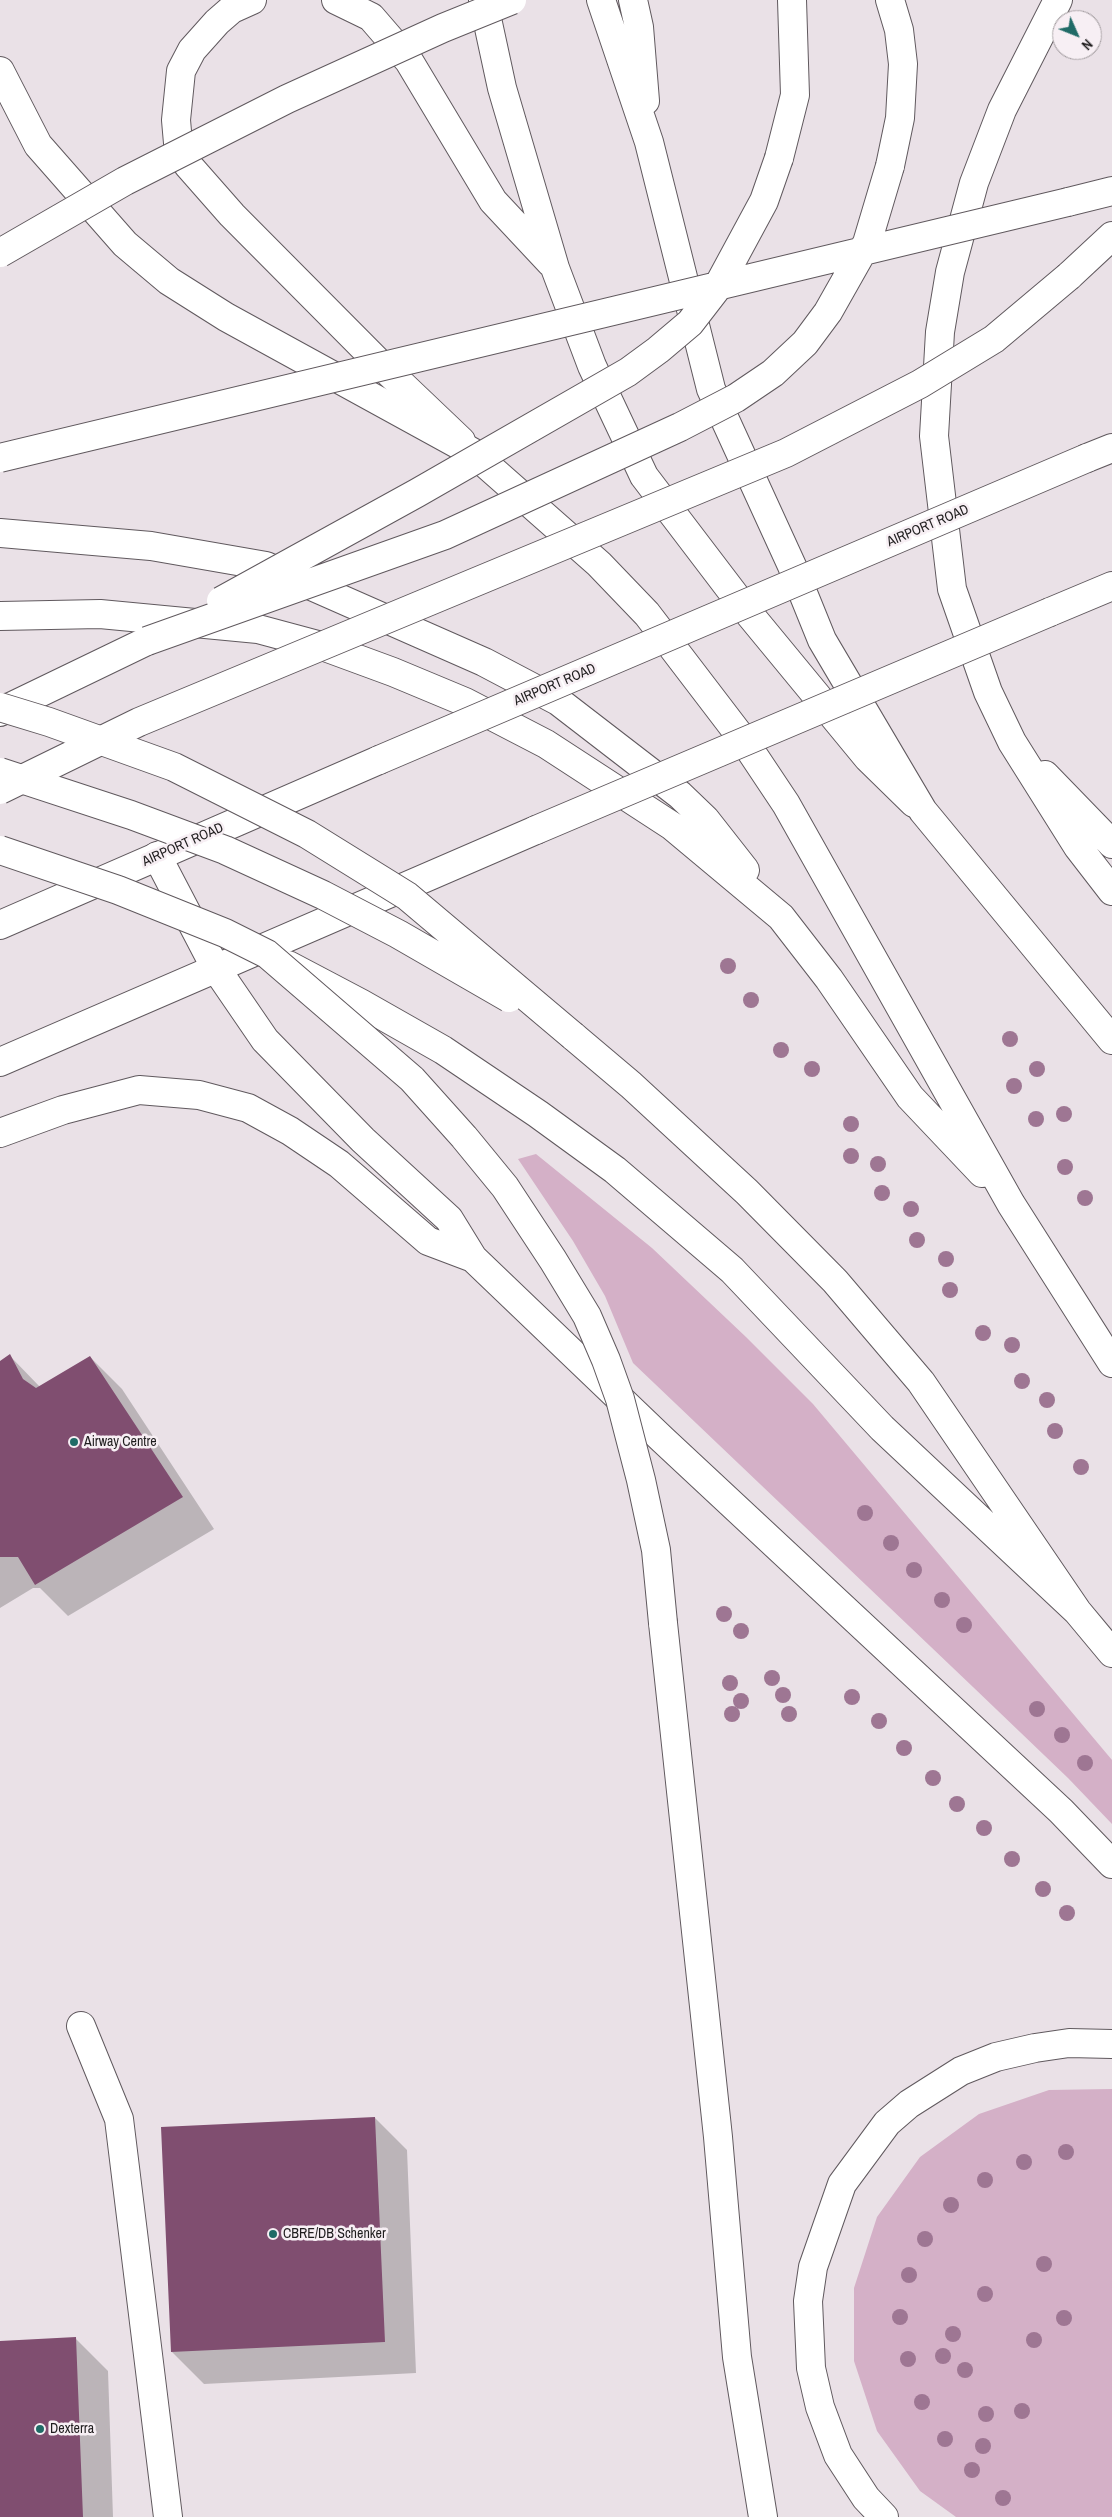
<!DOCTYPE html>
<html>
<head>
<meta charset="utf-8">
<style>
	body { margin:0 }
	#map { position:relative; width:1112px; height:2517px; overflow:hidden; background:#eae1e7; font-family:"Archivo Narrow",sans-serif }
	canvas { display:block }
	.north { position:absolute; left:1052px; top:10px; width:50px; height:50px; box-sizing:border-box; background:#f7eff4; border:1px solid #a19b9e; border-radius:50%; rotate:134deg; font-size:14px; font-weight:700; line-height:20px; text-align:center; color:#1f1d1e }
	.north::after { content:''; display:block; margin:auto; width:18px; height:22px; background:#206b67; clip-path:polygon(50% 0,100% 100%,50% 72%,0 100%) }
</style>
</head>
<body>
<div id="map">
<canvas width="1112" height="2517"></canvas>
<div class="north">N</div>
</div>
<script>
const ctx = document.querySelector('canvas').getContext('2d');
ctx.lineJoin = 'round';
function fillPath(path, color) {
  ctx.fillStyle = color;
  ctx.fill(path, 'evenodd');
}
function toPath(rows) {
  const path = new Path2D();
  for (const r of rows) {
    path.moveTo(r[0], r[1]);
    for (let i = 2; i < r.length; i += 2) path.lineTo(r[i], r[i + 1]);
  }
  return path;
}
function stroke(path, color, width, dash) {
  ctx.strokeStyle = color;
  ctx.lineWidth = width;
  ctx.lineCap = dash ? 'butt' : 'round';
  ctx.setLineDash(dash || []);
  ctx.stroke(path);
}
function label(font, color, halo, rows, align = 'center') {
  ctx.font = font + ' "Archivo Narrow",sans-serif';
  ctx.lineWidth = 5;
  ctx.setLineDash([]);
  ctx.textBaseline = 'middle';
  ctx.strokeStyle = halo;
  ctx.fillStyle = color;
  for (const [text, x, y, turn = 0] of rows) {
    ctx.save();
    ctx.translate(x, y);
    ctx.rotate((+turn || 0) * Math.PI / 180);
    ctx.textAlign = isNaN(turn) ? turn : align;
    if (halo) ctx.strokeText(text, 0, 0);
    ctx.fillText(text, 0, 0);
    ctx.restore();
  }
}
fillPath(toPath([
	[536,1154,652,1248,746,1337,813,1404,1112,1760,1112,1824,1068,1778,973,1687,633,1363,605,1296,573,1241,518,1159],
	[1112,2089,1112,2517,956,2517,920,2491,877,2431,854,2361,854,2288,877,2217,920,2157,979,2114,1049,2090]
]), '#d4b0c7');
fillPath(toPath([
	[10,1356,40,1387,90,1357,122,1389,214,1529,68,1616,40,1588,33,1588,0,1608,0,1362],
	[375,2118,407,2150,416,2373,204,2384,172,2352],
	[76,2339,108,2371,113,2517,0,2517,0,2342]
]), '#0003');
fillPath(toPath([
	[10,1354,23,1379,36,1388,90,1356,183,1497,35,1585,18,1557,0,1557,0,1361],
	[375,2117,385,2342,171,2352,161,2127],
	[76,2337,83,2517,0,2517,0,2341]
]), '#804e70');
const minor = toPath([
	[252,0,232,9,217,22,192,50,181,71,176,120,178,143,188,165,232,215,378,362,461,441],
	[336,0,371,17,409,61,493,201,551,263],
	[483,0,502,88,555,268,592,366,644,476,746,610,868,758,914,803],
	[890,0,899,30,903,64,900,118,890,166],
	[1058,0,1002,110,974,183,950,272,940,332,934,436,952,589,988,692,1012,742,1078,847,1112,891],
	[779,158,795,95,792,0],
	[1068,202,1112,191],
	[1069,276,1112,236],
	[0,712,147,641],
	[1045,775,1112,844],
	[663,1623,718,2137,737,2357,763,2517],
	[81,2026,119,2119,168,2517]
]);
const major = toPath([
	[1087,458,1112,448],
	[1050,612,1112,586],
	[0,925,379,760],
	[0,1062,536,830]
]);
const highway = toPath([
	[601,0,649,142,711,389,792,566,822,640,923,811,1112,1040],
	[633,0,639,27,645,101],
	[0,71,38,145,125,244,169,281,226,317,472,452,599,564,647,614,744,741,786,804,1011,1204,1112,1363],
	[0,533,151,546,266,566,484,662,558,701,680,795,705,819,745,870],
	[0,616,100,614,258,629,325,647,393,672,465,702,546,744,672,826,781,917,829,979,910,1097,982,1173],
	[157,856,215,967,265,1040,363,1140,449,1219,473,1258,662,1439,1061,1811,1112,1864],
	[288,965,362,1004,443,1050,538,1114,615,1170,732,1270,882,1428,1077,1611],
	[573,1036,631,1085,747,1192,835,1281,921,1382,1077,1611,1112,1653],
	[0,1133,63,1110,139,1090,199,1095,248,1108,290,1131,339,1164,428,1241,473,1258],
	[884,2517,866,2498,838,2455,820,2407,811,2368,808,2301,813,2267,842,2184,887,2123,909,2104,961,2071,996,2057,1035,2048,1069,2043,1112,2044]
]);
stroke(minor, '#60595e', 30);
stroke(major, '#60595e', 30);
stroke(highway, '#60595e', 30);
stroke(minor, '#fff', 28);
stroke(major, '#fff', 28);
stroke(highway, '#fff', 28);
const minorBridge = toPath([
	[0,253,125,181,287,99,443,28,512,0],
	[0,458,1068,202],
	[221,601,417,493,628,372,658,350,690,323,717,288,764,201,779,158],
	[147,641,445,535,680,427,736,398,773,373,805,343,828,312,867,243,890,166],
	[0,790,139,722,786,453,920,384,994,339,1069,276],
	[0,850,118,890,225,933,267,954,412,1079,464,1137,505,1187,553,1260,587,1316,606,1360,620,1399,641,1480,656,1550,663,1623]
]);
const majorBridge = toPath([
	[379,760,1087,458],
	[536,830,1050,612]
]);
const highwayBridge = toPath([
	[0,707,49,722,174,767,307,834,407,896,573,1036],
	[0,772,131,815,225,850,323,895,398,934,509,998]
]);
stroke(minorBridge, '#60595e', 30, []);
stroke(majorBridge, '#60595e', 30, []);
stroke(highwayBridge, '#60595e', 30, []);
stroke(minorBridge, '#fff', 28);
stroke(majorBridge, '#fff', 28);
stroke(highwayBridge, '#fff', 28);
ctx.fillStyle = '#9e7693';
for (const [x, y] of [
	[728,966],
	[751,1000],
	[1010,1039],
	[781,1050],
	[812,1069],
	[1037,1069],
	[1014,1086],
	[1064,1114],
	[1036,1119],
	[851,1124],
	[851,1156],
	[878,1164],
	[1065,1167],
	[882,1193],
	[1085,1198],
	[911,1209],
	[917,1240],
	[946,1259],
	[950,1290],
	[983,1333],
	[1012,1345],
	[1022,1381],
	[1047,1400],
	[1055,1431],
	[1081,1467],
	[865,1513],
	[891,1543],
	[914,1570],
	[942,1600],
	[724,1614],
	[964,1625],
	[741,1631],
	[772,1678],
	[730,1683],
	[783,1695],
	[852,1697],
	[741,1701],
	[1037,1709],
	[732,1714],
	[789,1714],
	[879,1721],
	[1062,1735],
	[904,1748],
	[1085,1763],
	[933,1778],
	[957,1804],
	[984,1828],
	[1012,1859],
	[1043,1889],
	[1067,1913],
	[1066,2152],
	[1024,2162],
	[985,2180],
	[951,2205],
	[925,2239],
	[1044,2264],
	[909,2275],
	[985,2294],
	[900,2317],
	[1064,2318],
	[953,2334],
	[1034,2340],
	[943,2356],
	[908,2359],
	[965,2370],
	[922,2402],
	[1022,2411],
	[986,2414],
	[945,2439],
	[983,2446],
	[972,2470],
	[1003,2498]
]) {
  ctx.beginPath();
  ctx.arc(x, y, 8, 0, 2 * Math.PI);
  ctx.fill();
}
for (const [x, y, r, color] of [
	[74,1442,5,"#206b67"],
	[273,2234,5,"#206b67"],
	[40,2429,5,"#206b67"]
]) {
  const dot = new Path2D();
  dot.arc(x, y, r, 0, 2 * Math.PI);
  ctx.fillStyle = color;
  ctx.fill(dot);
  stroke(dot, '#f7eff4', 2);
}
label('14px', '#1f1d1e', '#f7eff4', [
	["AIRPORT ROAD",928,526,-23],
	["AIRPORT ROAD",555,685,-23],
	["AIRPORT ROAD",183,845,-24]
]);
label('14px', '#1f1d1e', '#f7eff4', [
	["Airway Centre",84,1442],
	["CBRE/DB Schenker",283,2234],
	["Dexterra",50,2429]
], 'left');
</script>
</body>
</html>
